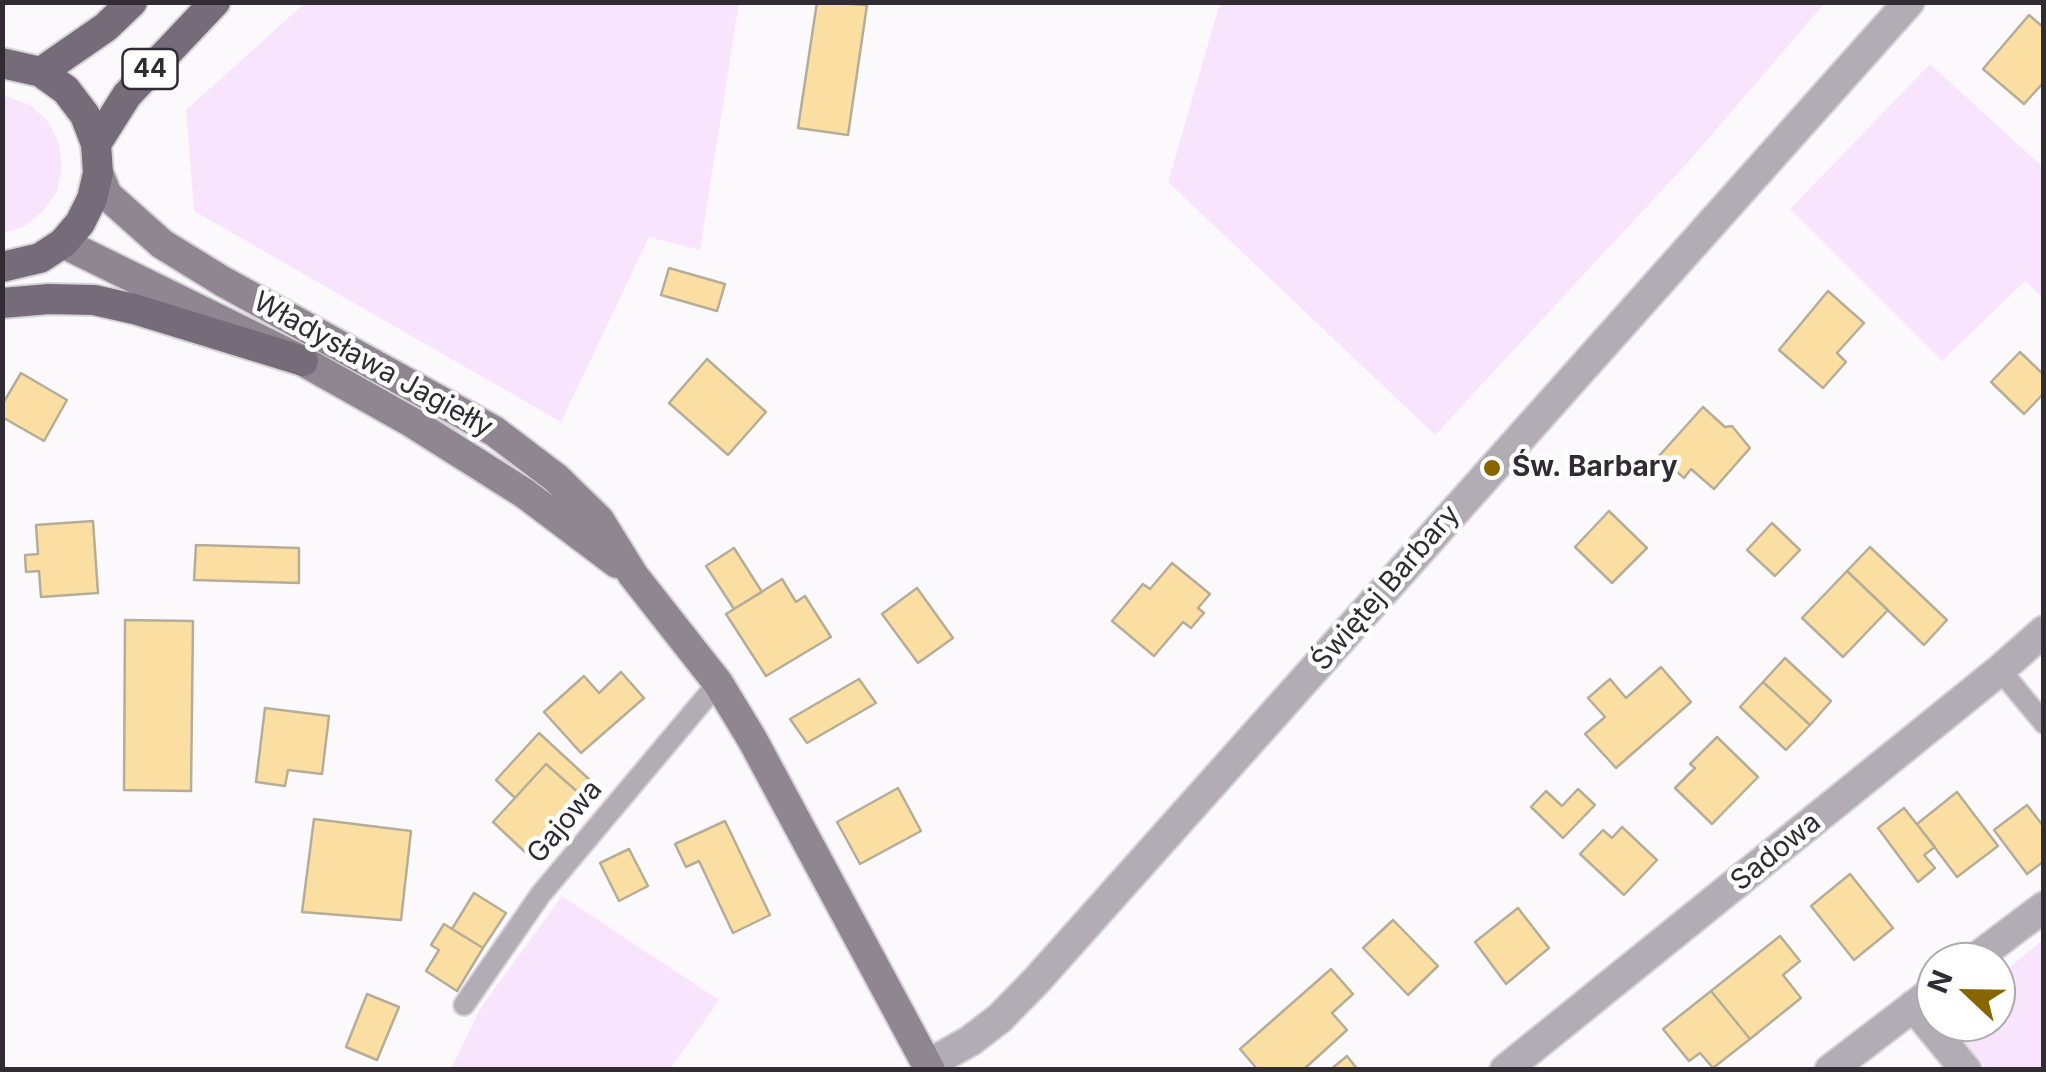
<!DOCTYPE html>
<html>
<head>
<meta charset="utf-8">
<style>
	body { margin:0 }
	#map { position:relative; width:2046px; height:1072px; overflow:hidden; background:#fcf9fd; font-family:Inter,sans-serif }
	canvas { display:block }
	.frame { position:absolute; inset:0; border:5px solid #312c33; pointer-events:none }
	.north { position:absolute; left:1916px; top:942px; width:100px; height:100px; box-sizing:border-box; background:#fff; border:2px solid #adabad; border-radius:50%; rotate:292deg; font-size:28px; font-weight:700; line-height:40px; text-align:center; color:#312c33 }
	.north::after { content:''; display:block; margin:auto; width:35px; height:45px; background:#876600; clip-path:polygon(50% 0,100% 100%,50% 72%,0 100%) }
</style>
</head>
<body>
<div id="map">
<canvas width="2046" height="1072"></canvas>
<div class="frame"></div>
<div class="north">N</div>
</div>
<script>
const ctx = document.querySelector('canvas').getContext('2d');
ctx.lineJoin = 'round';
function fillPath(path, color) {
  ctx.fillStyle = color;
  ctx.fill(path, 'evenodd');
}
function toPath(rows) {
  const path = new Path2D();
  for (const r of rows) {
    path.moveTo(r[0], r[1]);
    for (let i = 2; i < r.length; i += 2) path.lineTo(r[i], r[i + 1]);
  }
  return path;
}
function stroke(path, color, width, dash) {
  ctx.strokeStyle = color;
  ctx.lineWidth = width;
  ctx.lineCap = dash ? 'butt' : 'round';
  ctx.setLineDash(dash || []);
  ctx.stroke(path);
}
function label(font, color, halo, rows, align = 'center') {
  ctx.font = font + ' Inter,sans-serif';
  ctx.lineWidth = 9;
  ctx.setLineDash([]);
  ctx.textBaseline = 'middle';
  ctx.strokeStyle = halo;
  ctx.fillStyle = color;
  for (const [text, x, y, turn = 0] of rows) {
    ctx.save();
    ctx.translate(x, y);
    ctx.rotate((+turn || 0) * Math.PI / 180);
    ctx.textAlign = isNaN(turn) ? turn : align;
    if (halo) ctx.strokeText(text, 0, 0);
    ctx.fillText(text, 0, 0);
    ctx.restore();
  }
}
fillPath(toPath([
	[305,3,739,3,700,250,649,237,561,422,194,211,186,110],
	[1220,3,1220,2,1825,3,1689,161,1435,435,1168,182],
	[1930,64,2044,168,2043,298,2025,281,1942,361,1790,209],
	[3,95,30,105,48,121,59,143,62,167,57,191,43,211,25,226,3,233],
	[562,896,719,1000,670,1069,451,1069,480,1009],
	[2043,940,2043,1069,1987,1069,1959,1035,1965,1029,1962,1022,1996,1022,1996,978]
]), '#f8e5fd');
const building = toPath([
	[817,2,867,5,848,135,798,128,817,2],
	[2029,15,2044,28,2044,82,2024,104,1983,69,2029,15],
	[669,268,725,284,717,311,661,295,669,268],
	[1828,291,1864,323,1837,353,1846,362,1823,388,1779,350,1828,291],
	[2020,352,2044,375,2044,393,2024,414,1991,382,2020,352],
	[707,359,766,412,728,455,669,403,707,359],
	[21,373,67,400,44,441,2,417,2,405,21,373],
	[1703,407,1725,427,1732,426,1750,448,1714,489,1691,469,1684,478,1659,456,1703,407],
	[1609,511,1647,548,1612,583,1575,547,1609,511],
	[93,521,98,593,41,597,39,571,26,572,25,555,38,554,36,525,93,521],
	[1772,523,1800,550,1775,576,1747,550,1772,523],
	[196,545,299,548,299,583,194,580,196,545],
	[1870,547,1947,620,1924,645,1847,571,1870,547],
	[734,548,762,592,734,609,706,566,734,548],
	[1172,563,1210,594,1198,608,1204,613,1191,628,1183,622,1154,656,1112,621,1143,584,1150,589,1172,563],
	[1847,571,1888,610,1843,657,1802,618,1847,571],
	[782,579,796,602,805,596,831,637,766,676,726,614,782,579],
	[917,588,953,638,918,663,882,614,917,588],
	[125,620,193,621,191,791,124,790,125,620],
	[1785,658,1831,701,1810,725,1763,682,1785,658],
	[1661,667,1691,702,1616,768,1585,734,1605,717,1588,698,1610,679,1626,698,1661,667],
	[621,672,644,698,581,753,544,712,584,676,599,693,621,672],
	[859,679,876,703,807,743,790,719,859,679],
	[1763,682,1810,725,1786,750,1740,707,1763,682],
	[265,708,329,716,322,774,288,770,285,786,256,782,265,708],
	[539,733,591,781,580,794,546,764,515,798,496,780,539,733],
	[1717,737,1758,777,1712,824,1675,788,1695,768,1690,764,1717,737],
	[546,764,580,794,526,853,493,822,546,764],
	[898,788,921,831,860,864,837,822,898,788],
	[1578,789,1595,805,1563,838,1531,807,1546,791,1562,806,1578,789],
	[1957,792,1998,846,1957,877,1917,824,1957,792],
	[2027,805,2044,827,2044,861,2027,874,1994,830,2027,805],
	[1904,808,1935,847,1924,855,1935,868,1918,882,1878,828,1904,808],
	[314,819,411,831,401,920,302,912,314,819],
	[725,821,770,915,733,933,699,861,686,867,675,844,725,821],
	[1622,827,1657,860,1624,895,1580,854,1603,830,1612,838,1622,827],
	[629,849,648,886,619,901,600,863,629,849],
	[1850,874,1893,928,1854,960,1811,906,1850,874],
	[474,893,506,913,483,948,452,929,474,893],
	[1518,908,1549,948,1506,984,1475,942,1518,908],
	[1393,920,1438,966,1408,995,1363,948,1393,920],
	[444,924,483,948,457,991,426,971,439,950,431,945,444,924],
	[1780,936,1800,961,1783,975,1801,998,1750,1039,1711,991,1780,936],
	[1331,969,1353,994,1332,1013,1347,1030,1303,1070,1258,1070,1240,1049,1331,969],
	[1711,991,1750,1039,1713,1068,1700,1053,1689,1061,1663,1029,1711,991],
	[367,994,399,1007,377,1060,346,1047,367,994],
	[1347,1056,1358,1070,1330,1070,1347,1056]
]);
fillPath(building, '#fbdfa2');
stroke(building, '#b6ad99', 2.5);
const lane = toPath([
	[2000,670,2044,723],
	[464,1005,541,894,718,683]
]);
const street = toPath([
	[1971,962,2044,907],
	[1913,1006,1966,1070],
	[927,1065,970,1041,1000,1018,1037,980,1909,2],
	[1505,1070,2000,670,2044,631],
	[1830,1070,1936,989]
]);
const secondary = toPath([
	[98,173,107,195,162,244,222,281,494,431,556,478,599,520,633,575,718,683,752,739,930,1070],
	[63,243,303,361,413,423,524,493,617,563]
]);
const primary = toPath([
	[2,63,41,72,66,90,85,115,96,144,98,173,92,199,80,223,63,243,40,258,2,267],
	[41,72,106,27,132,2],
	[96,144,127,95,215,2],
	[2,303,49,299,94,300,134,309,303,361]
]);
stroke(lane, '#d7d4d9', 24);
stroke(street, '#d7d4d9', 34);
stroke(secondary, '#d7d4d9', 34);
stroke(primary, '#d7d4d9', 34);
stroke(lane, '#b2acb4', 20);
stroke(street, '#b2acb4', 30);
stroke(secondary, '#8f8691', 30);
stroke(primary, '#766b79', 30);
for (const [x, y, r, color] of [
	[1492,468,10,"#876600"]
]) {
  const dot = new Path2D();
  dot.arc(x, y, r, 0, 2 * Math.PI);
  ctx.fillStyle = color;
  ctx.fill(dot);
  stroke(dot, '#fff', 4);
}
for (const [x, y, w] of [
	[150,69,55]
]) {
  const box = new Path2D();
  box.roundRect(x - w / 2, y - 20, w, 40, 8);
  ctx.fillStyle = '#fff';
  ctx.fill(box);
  stroke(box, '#312c33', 2.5);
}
label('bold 25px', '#312c33', null, [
	["44",150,69]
]);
label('28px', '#312c33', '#fff', [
	["Władysława Jagiełły",373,365,29],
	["Świętej Barbary",1386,588,-49],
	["Gajowa",565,822,-50],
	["Sadowa",1776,852,-39]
]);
label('bold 28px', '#312c33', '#fff', [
	["Św. Barbary",1512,468]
], 'left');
</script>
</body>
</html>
